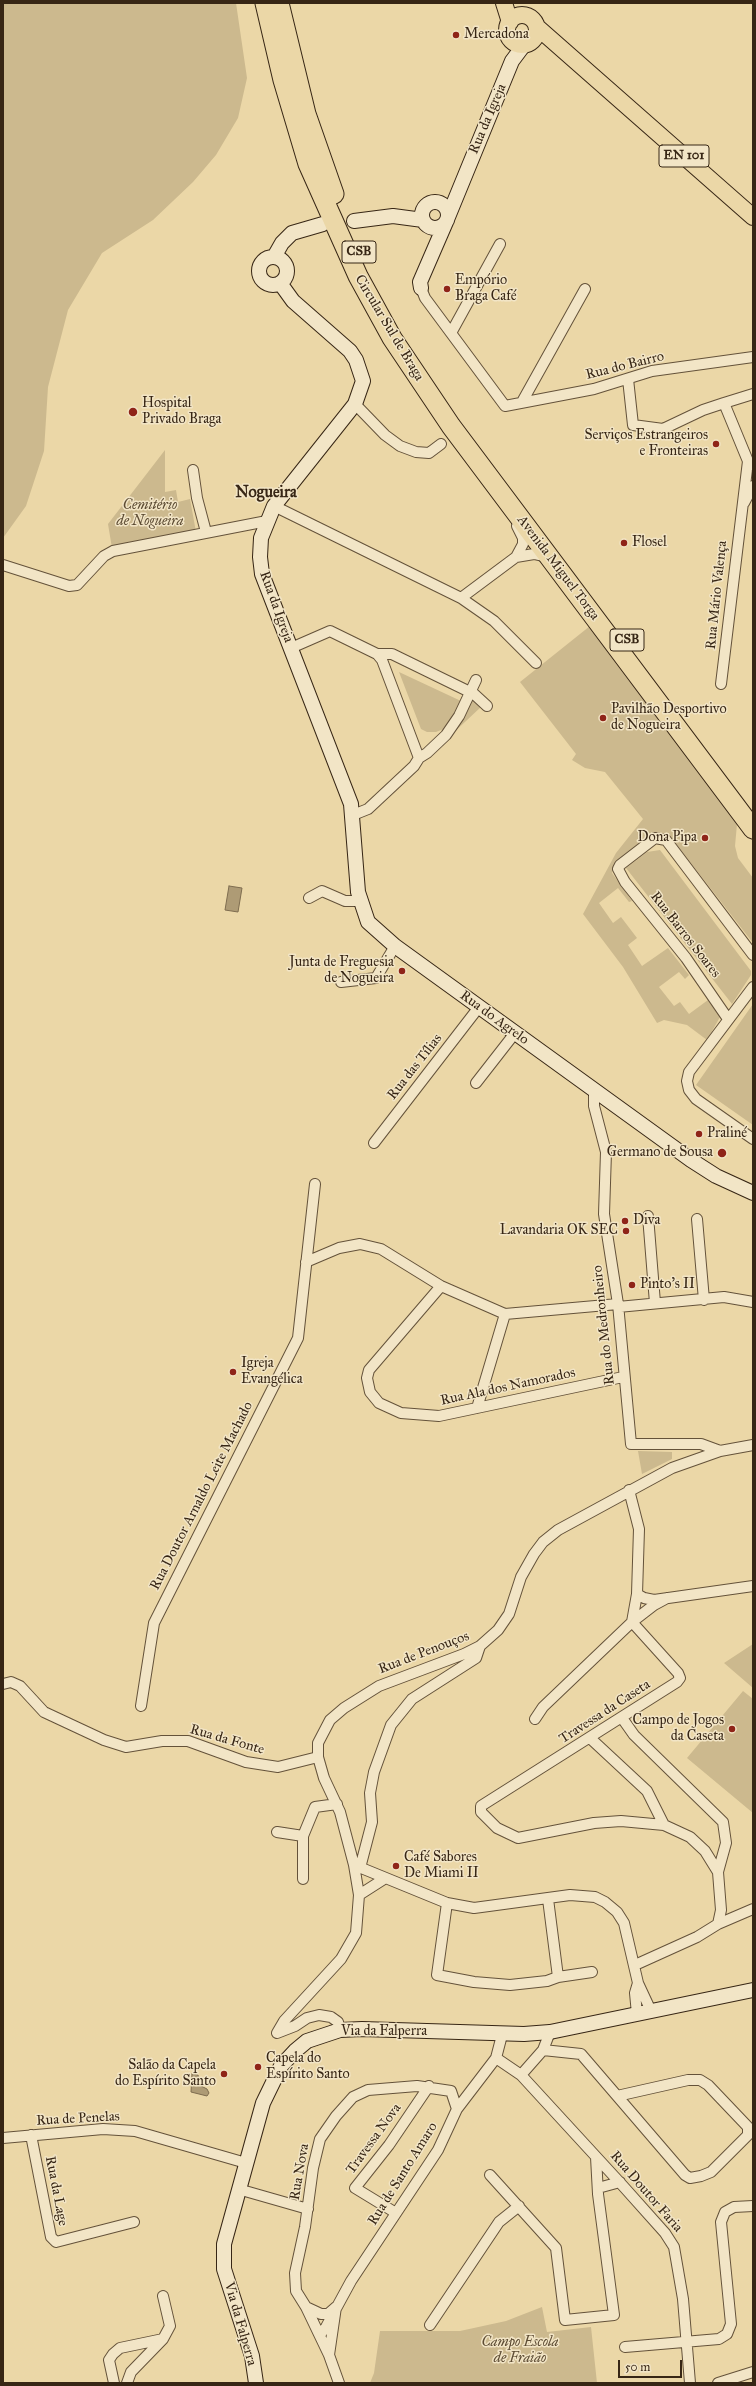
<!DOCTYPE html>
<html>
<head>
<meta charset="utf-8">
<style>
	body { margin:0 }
	#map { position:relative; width:756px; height:2386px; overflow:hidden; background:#ebd7a7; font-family:"IM FELL Great Primer",serif }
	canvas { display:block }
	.frame { position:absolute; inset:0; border:4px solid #372615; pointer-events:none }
	.scale { position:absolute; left:618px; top:2360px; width:64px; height:18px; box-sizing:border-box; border:2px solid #372615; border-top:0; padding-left:5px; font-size:12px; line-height:14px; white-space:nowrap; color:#372615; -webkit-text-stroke:3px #f2e5c6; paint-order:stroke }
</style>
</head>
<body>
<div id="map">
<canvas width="756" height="2386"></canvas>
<div class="frame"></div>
<div class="scale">50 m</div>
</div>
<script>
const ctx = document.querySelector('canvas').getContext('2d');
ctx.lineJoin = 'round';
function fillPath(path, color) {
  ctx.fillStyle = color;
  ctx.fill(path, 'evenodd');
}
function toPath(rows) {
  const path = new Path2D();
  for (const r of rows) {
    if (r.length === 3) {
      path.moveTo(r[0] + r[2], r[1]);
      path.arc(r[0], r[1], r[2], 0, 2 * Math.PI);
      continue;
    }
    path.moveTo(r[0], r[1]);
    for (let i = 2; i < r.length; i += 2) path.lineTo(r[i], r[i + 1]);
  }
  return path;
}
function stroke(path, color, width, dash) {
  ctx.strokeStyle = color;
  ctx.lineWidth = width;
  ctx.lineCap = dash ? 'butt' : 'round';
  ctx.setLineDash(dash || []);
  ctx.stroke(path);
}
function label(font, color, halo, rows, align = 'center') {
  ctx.font = font + ' "IM FELL Great Primer",serif';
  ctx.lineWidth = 3;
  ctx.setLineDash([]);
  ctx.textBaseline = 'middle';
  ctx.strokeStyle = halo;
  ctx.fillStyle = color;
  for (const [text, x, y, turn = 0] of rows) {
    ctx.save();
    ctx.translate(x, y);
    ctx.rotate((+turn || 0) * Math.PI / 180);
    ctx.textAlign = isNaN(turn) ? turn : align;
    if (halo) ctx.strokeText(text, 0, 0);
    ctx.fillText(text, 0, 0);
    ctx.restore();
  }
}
fillPath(toPath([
	[3,3,236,3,247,78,238,118,216,155,193,182,153,220,102,253,68,310,48,387,44,451,26,506,3,538],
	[165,450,165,492,176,490,178,502,190,499,196,532,112,548,108,524],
	[590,626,737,824,735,846,738,858,753,878,753,943,673,840,659,832,653,833,614,865,612,873,632,901,629,902,618,888,599,903,613,923,621,917,637,938,628,945,642,966,668,948,689,975,685,979,679,972,659,987,674,1006,680,1002,689,1014,708,1000,720,1017,707,1040,687,1025,664,1020,657,1023,623,967,583,914,616,853,643,819,605,772,585,768,572,760,576,754,520,682],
	[399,672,461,701,446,728,436,732,427,732,421,729],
	[475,698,482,706,450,736,471,699],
	[660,850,751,971,751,975,732,1004,626,868,647,852],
	[753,1004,753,1125,696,1085],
	[638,1451,672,1452,672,1459,642,1474],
	[753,1644,753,1688,724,1663],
	[743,1691,753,1699,753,1813,687,1758],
	[542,2307,547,2332,591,2327,597,2383,370,2383,374,2373,380,2331,460,2331,506,2321]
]), '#ccb98e');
const water = toPath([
	[229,886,242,888,238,912,225,910,229,886],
	[192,2074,198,2075,201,2086,207,2089,209,2093,207,2096,191,2092,192,2074]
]);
fillPath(water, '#ae9b75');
stroke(water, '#7e6c4f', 1);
const street = toPath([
	[421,288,425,298,505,406,594,389,652,371,753,357],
	[451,333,500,244],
	[628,379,633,425,663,429,703,410,724,403],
	[522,402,585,289],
	[355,404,385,435,400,446,416,452,429,453,441,444],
	[750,466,724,403,753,394],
	[193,470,197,498,206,532],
	[744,503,753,486],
	[274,506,461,598,516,557,523,544,523,538,517,526],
	[516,557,534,554,547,557],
	[3,565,69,586,77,585,104,556,113,551,267,521],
	[461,598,494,621,536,663],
	[291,648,330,631,377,654,382,660,419,758],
	[377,654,392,654,474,694,487,706],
	[721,684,748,461],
	[353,815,368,809,414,766,419,758,427,753,446,735,459,716,476,680],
	[309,898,322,891,345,901,360,901],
	[341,982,376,978,395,946],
	[753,987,689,1072,687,1081,689,1090,696,1099,753,1139],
	[728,1019,686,958,625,882,618,869,620,865,655,838,666,840,753,955],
	[476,1083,515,1033],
	[594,1090,594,1106,606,1152,604,1214,618,1304,631,1444,701,1444,720,1451],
	[374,1143,479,1007],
	[648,1216,655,1303],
	[697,1219,704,1300],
	[306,1262,339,1248,360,1244,381,1249,441,1286,505,1314,618,1304],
	[441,1286,369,1370,367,1378,370,1392,379,1403,401,1413,439,1416,623,1377],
	[618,1307,724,1297,753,1302],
	[477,1408,505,1314],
	[629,1490,639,1529,637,1594,632,1622],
	[637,1594,644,1598,654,1600,753,1586],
	[632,1622,678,1673,680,1678,677,1682,481,1806,481,1812,497,1828,518,1838,594,1823,621,1821,664,1825,690,1837,705,1851,718,1872,721,1910,718,1924,697,1937,635,1965],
	[3,1684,11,1682,20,1686,44,1712,104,1740,126,1747,162,1741,188,1741,246,1762,278,1767,318,1757],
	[141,1706,154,1623,298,1338,315,1184],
	[622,1718,634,1735,723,1822,726,1843,718,1872],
	[535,1719,543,1707,632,1622,654,1605,667,1598],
	[590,1738,647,1791,664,1825],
	[277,1832,303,1836,315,1807,337,1804],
	[354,1865,447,1903,474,1908,570,1895,595,1897,605,1902,617,1912,624,1923,638,1983,651,2011],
	[360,1868,372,1822,370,1793,374,1772,391,1725,412,1699,476,1658,480,1646],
	[303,1879,303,1836],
	[359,1895,384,1879],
	[447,1903,437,1975,474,1982,510,1985,547,1981,558,1977,548,1899],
	[718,1924,753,1909],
	[558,1977,592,1972],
	[637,2014,635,1993,638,1983],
	[340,2030,338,2022,331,2017,319,2015,307,2018,295,2026,277,2033,284,2021,341,1959,356,1933,359,1895,354,1865,340,1812,324,1778,318,1757,318,1743,330,1720,344,1708,379,1686,464,1654,480,1646,498,1630,509,1614,521,1577,534,1554,543,1542,558,1530,672,1468,720,1451,753,1445],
	[550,2032,543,2050,521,2075,623,2186,665,2233,674,2247,683,2299,690,2383],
	[502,2035,496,2058,521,2075],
	[543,2050,581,2054,685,2175,690,2178,701,2176,711,2172,748,2135,748,2127,708,2085,700,2080,688,2080,617,2096],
	[31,2135,51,2237,56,2242,134,2222],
	[3,2138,103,2129,135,2131,246,2163],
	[490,2175,556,2248,565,2320,614,2315,598,2194,596,2157],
	[598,2188,620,2182],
	[238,2189,308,2209],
	[396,2213,355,2188,389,2145,429,2086],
	[306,2307,296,2291,295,2273,305,2227,313,2168,320,2139,336,2116,353,2097,368,2090,417,2086,451,2091,457,2109],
	[306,2307,321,2314,328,2314,336,2307,329,2355,306,2307],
	[430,2325,499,2222,519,2206],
	[320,2335,326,2327,351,2281,438,2150,457,2109,496,2058],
	[625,2347,719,2339,727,2334,731,2324,721,2222,725,2212,734,2207,753,2206],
	[329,2355,339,2383],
	[114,2383,109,2360,113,2354,120,2348,163,2339],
	[127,2383,131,2372,163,2339,170,2326,163,2296],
	[718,2383,753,2372]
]);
const secondary = toPath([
	[435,215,13],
	[448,217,512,61,524,45],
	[354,221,393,216,423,220],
	[273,271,14],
	[274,257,282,243,292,233,323,224],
	[280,283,293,301,350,351,356,360,363,381,355,404,274,506,261,538,260,557,262,574,351,804,358,892,368,922,395,946,691,1160,716,1176,753,1193],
	[421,288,420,282,446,222],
	[256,2383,252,2356,224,2269,224,2244,263,2103,281,2066,295,2051,307,2041,340,2030,362,2029,524,2034,550,2032,753,1990]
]);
const primary = toPath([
	[504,3,510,22],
	[522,30,15],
	[537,27,753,217]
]);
const highway = toPath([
	[265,3,283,80,308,164,358,276,392,338,451,426,753,829],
	[279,3,306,114,334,194]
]);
stroke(street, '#64523a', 12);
stroke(secondary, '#372615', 16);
stroke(primary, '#372615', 18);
stroke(highway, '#372615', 21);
stroke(street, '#f2e5c6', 10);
stroke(secondary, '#f2e5c6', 14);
stroke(primary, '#ebd7a7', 16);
stroke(highway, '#ebd7a7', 19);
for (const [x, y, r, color] of [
	[456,35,4,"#8f2418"],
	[447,289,4,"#8f2418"],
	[133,412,5,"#8f2418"],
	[716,444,4,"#8f2418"],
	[624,543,4,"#8f2418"],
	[603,718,4,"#8f2418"],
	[705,838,4,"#8f2418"],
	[402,971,4,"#8f2418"],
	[699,1134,4,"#8f2418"],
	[722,1153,5,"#8f2418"],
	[625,1221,4,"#8f2418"],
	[626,1231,4,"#8f2418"],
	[632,1285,4,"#8f2418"],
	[233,1372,4,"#8f2418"],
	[732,1729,4,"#8f2418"],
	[396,1866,4,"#8f2418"],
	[258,2067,4,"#8f2418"],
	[224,2074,4,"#8f2418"]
]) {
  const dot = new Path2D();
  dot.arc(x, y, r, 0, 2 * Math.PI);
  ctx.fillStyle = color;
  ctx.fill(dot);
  stroke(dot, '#f2e5c6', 1.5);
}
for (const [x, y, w] of [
	[684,156,50],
	[359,252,34],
	[627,640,34]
]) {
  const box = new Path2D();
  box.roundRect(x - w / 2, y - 11, w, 22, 3);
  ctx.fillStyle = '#f2e5c6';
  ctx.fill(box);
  stroke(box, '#372615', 1);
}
label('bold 13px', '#372615', null, [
	["EN 101",684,156],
	["CSB",359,252],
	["CSB",627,640]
]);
label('14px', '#372615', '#f2e5c6', [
	["Mercadona",464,35],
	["Empório",455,281],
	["Braga Café",455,297],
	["Hospital",142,404],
	["Privado Braga",142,420],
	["Serviços Estrangeiros",708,436,"right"],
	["e Fronteiras",708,452,"right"],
	["Flosel",632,543],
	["Pavilhão Desportivo",611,710],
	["de Nogueira",611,726],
	["Dona Pipa",697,838,"right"],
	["Junta de Freguesia",394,963,"right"],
	["de Nogueira",394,979,"right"],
	["Praliné",707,1134],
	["Germano de Sousa",713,1153,"right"],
	["Diva",633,1221],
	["Lavandaria OK SEC",618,1231,"right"],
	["Pinto's II",640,1285],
	["Igreja",241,1364],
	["Evangélica",241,1380],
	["Campo de Jogos",724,1721,"right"],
	["da Caseta",724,1737,"right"],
	["Café Sabores",404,1858],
	["De Miami II",404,1874],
	["Capela do",266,2059],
	["Espírito Santo",266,2075],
	["Salão da Capela",216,2066,"right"],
	["do Espírito Santo",216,2082,"right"]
], 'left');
label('14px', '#372615', '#f2e5c6', [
	["Rua da Igreja",488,119,-67],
	["Circular Sul de Braga",389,328,59],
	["Rua do Bairro",625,366,-14],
	["Avenida Miguel Torga",558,568,53],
	["Rua Mário Valença",717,595,-84],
	["Rua da Igreja",276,607,70],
	["Rua Barros Soares",685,935,52],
	["Rua do Agrelo",494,1018,36],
	["Rua das Tílias",415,1067,-52],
	["Rua do Medronheiro",604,1325,-96],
	["Rua Ala dos Namorados",508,1387,-12],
	["Rua Doutor Arnaldo Leite Machado",202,1496,-63],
	["Rua de Penouços",424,1653,-21],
	["Travessa da Caseta",605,1712,-33],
	["Rua da Fonte",227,1740,16],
	["Via da Falperra",384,2032],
	["Rua de Penelas",78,2119,-3],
	["Travessa Nova",374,2139,-54],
	["Rua Nova",300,2172,-80],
	["Rua de Santo Amaro",403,2174,-58],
	["Rua da Lage",56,2191,79],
	["Rua Doutor Faria",646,2192,49],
	["Via da Falperra",240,2324,74]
]);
label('italic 14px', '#5c4b33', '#f2e5c6', [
	["Cemitério",150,506],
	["de Nogueira",150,522],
	["Campo Escola",520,2343],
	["de Fraião",520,2359]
]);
label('bold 16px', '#372615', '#f2e5c6', [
	["Nogueira",266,493]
]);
</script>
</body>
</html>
